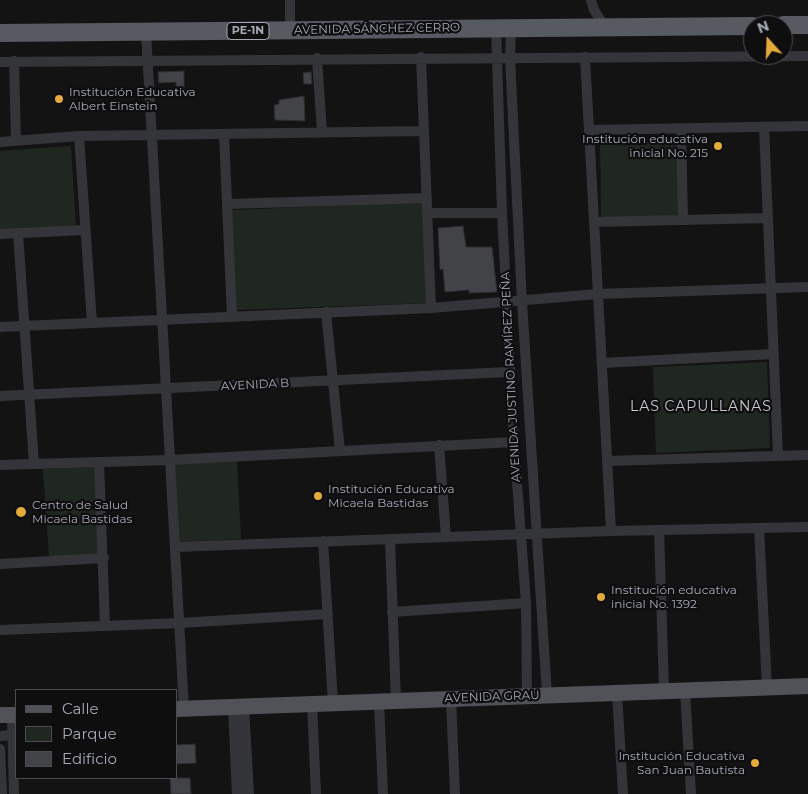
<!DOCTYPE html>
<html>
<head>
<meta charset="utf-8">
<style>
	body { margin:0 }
	#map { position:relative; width:808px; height:794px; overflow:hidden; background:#131314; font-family:Montserrat,sans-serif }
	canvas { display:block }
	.legend { position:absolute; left:15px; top:689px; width:162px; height:90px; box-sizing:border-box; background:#0e0e0f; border:1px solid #4a4c51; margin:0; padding:6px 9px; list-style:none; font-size:15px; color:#a5aab4 }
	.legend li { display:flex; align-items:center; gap:10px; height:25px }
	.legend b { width:25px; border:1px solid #4a4c51 }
	.north { position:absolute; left:743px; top:15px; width:50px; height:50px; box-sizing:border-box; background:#0e0e0f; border:1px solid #4a4c51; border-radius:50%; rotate:340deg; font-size:14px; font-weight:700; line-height:20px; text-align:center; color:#a5aab4 }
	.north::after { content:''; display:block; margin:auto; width:18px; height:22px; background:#e4ab3b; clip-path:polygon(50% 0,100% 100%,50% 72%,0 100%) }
</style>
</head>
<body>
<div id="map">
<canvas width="808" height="794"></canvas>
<ul class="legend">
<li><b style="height:6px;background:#505258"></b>Calle</li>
<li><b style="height:14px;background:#1f2720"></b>Parque</li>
<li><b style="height:14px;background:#424347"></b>Edificio</li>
</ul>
<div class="north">N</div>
</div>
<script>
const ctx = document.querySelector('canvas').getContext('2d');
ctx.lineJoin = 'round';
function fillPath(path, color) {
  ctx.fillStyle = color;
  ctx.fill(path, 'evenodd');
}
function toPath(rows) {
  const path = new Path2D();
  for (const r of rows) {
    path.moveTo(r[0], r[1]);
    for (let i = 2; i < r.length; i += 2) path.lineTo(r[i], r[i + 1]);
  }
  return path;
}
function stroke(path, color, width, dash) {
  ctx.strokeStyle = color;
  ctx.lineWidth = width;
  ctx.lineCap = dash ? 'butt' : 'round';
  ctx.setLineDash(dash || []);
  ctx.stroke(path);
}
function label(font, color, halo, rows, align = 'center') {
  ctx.font = font + ' Montserrat,sans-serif';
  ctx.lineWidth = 4.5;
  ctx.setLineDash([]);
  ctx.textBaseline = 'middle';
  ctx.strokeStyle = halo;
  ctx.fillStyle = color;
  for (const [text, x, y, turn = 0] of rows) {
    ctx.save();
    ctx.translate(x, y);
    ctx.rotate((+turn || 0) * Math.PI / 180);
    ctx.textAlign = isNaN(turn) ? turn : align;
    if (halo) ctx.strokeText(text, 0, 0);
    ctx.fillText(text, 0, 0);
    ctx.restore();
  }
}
fillPath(toPath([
	[600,141,678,141,681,217,601,219],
	[71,146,76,227,0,232,0,151],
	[423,202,427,303,236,310,232,210],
	[767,362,770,448,656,453,653,367],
	[237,461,241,539,178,542,175,464],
	[94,467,100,554,49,557,43,469]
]), '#1f2720');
const building = toPath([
	[184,71,184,87,176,87,176,82,159,83,158,72,184,71],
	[311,72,312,84,304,84,303,73,311,72],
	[304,96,305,121,275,120,274,105,279,104,279,100,304,96],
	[463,226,466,247,492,247,497,292,469,293,469,290,445,292,443,269,440,270,438,228,463,226],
	[195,744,196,763,176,764,176,745,195,744],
	[170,778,190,778,191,794,171,794,170,778]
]);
fillPath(building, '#424347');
stroke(building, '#2d2d30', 1);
stroke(toPath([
	[290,0,290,30],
	[591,0,594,10,605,27],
	[496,27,502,213,514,442,526,603,527,695],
	[511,28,510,58,522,302,547,695],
	[146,32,184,709],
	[421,57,431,308],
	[585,57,611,531],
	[317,58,322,132],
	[14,61,16,141],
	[0,62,808,56],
	[764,127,778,456],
	[681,129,683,220],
	[589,130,808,126],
	[224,134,232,317],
	[79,136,92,323],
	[0,142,79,136,424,131],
	[227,204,427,198],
	[428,213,502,213],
	[594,222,768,218],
	[18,233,34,464],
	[0,234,85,230],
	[326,312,340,451],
	[0,327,431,308,598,294,808,287],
	[602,363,773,354],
	[0,396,509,372],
	[439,445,446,537],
	[607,461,808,455],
	[99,462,105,626],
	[0,465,170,460,514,442],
	[759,528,767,687],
	[659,530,664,691],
	[390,539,396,701],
	[323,541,333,703],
	[175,547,611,531,808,527],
	[0,564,104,558],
	[392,612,526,603],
	[0,630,180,623,328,614],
	[685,690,691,794],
	[617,693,623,794],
	[451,699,455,794],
	[379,702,383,794],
	[312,704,316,794],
	[12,715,14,794],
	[0,736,12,735],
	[0,749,2,794]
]), '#343539', 10);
stroke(toPath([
	[234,706,238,794],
	[243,706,248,794]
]), '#343539', 12);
stroke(toPath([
	[176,709,808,686],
	[0,715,16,715]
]), '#505258', 16);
stroke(toPath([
	[783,25,808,25],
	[0,33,753,26]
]), '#585a61', 18);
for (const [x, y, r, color] of [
	[59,99,5,"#e4ab3b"],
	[718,146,5,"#e4ab3b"],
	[318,496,5,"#e4ab3b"],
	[21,512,6,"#e4ab3b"],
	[601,597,5,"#e4ab3b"],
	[755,763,5,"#e4ab3b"]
]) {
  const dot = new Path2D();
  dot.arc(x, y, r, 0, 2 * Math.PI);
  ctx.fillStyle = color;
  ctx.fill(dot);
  stroke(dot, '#0e0e0f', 2);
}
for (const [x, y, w] of [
	[248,31,42]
]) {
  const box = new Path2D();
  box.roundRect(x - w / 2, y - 8.5, w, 17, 4);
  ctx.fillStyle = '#0e0e0f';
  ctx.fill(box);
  stroke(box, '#a5aab4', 1);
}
label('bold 11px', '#a5aab4', null, [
	["PE-1N",248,31]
]);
label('12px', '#a5aab4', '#0e0e0f', [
	["AVENIDA SÁNCHEZ CERRO",377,29,-1],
	["AVENIDA JUSTINO RAMÍREZ PEÑA",511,377,-93],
	["AVENIDA B",255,385,-3],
	["AVENIDA GRAU",492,697,-2]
]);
label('12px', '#a5aab4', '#0e0e0f', [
	["Institución Educativa",69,92],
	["Albert Einstein",69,106],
	["Institución educativa",708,139,"right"],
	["inicial No. 215",708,153,"right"],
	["Institución Educativa",328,489],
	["Micaela Bastidas",328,503],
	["Centro de Salud",32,505],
	["Micaela Bastidas",32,519],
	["Institución educativa",611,590],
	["inicial No. 1392",611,604],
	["Institución Educativa",745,756,"right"],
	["San Juan Bautista",745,770,"right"]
], 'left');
ctx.letterSpacing = '1px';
label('14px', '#c6c9d0', '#0e0e0f', [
	["LAS CAPULLANAS",701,407]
]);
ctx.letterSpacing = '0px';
</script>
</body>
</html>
